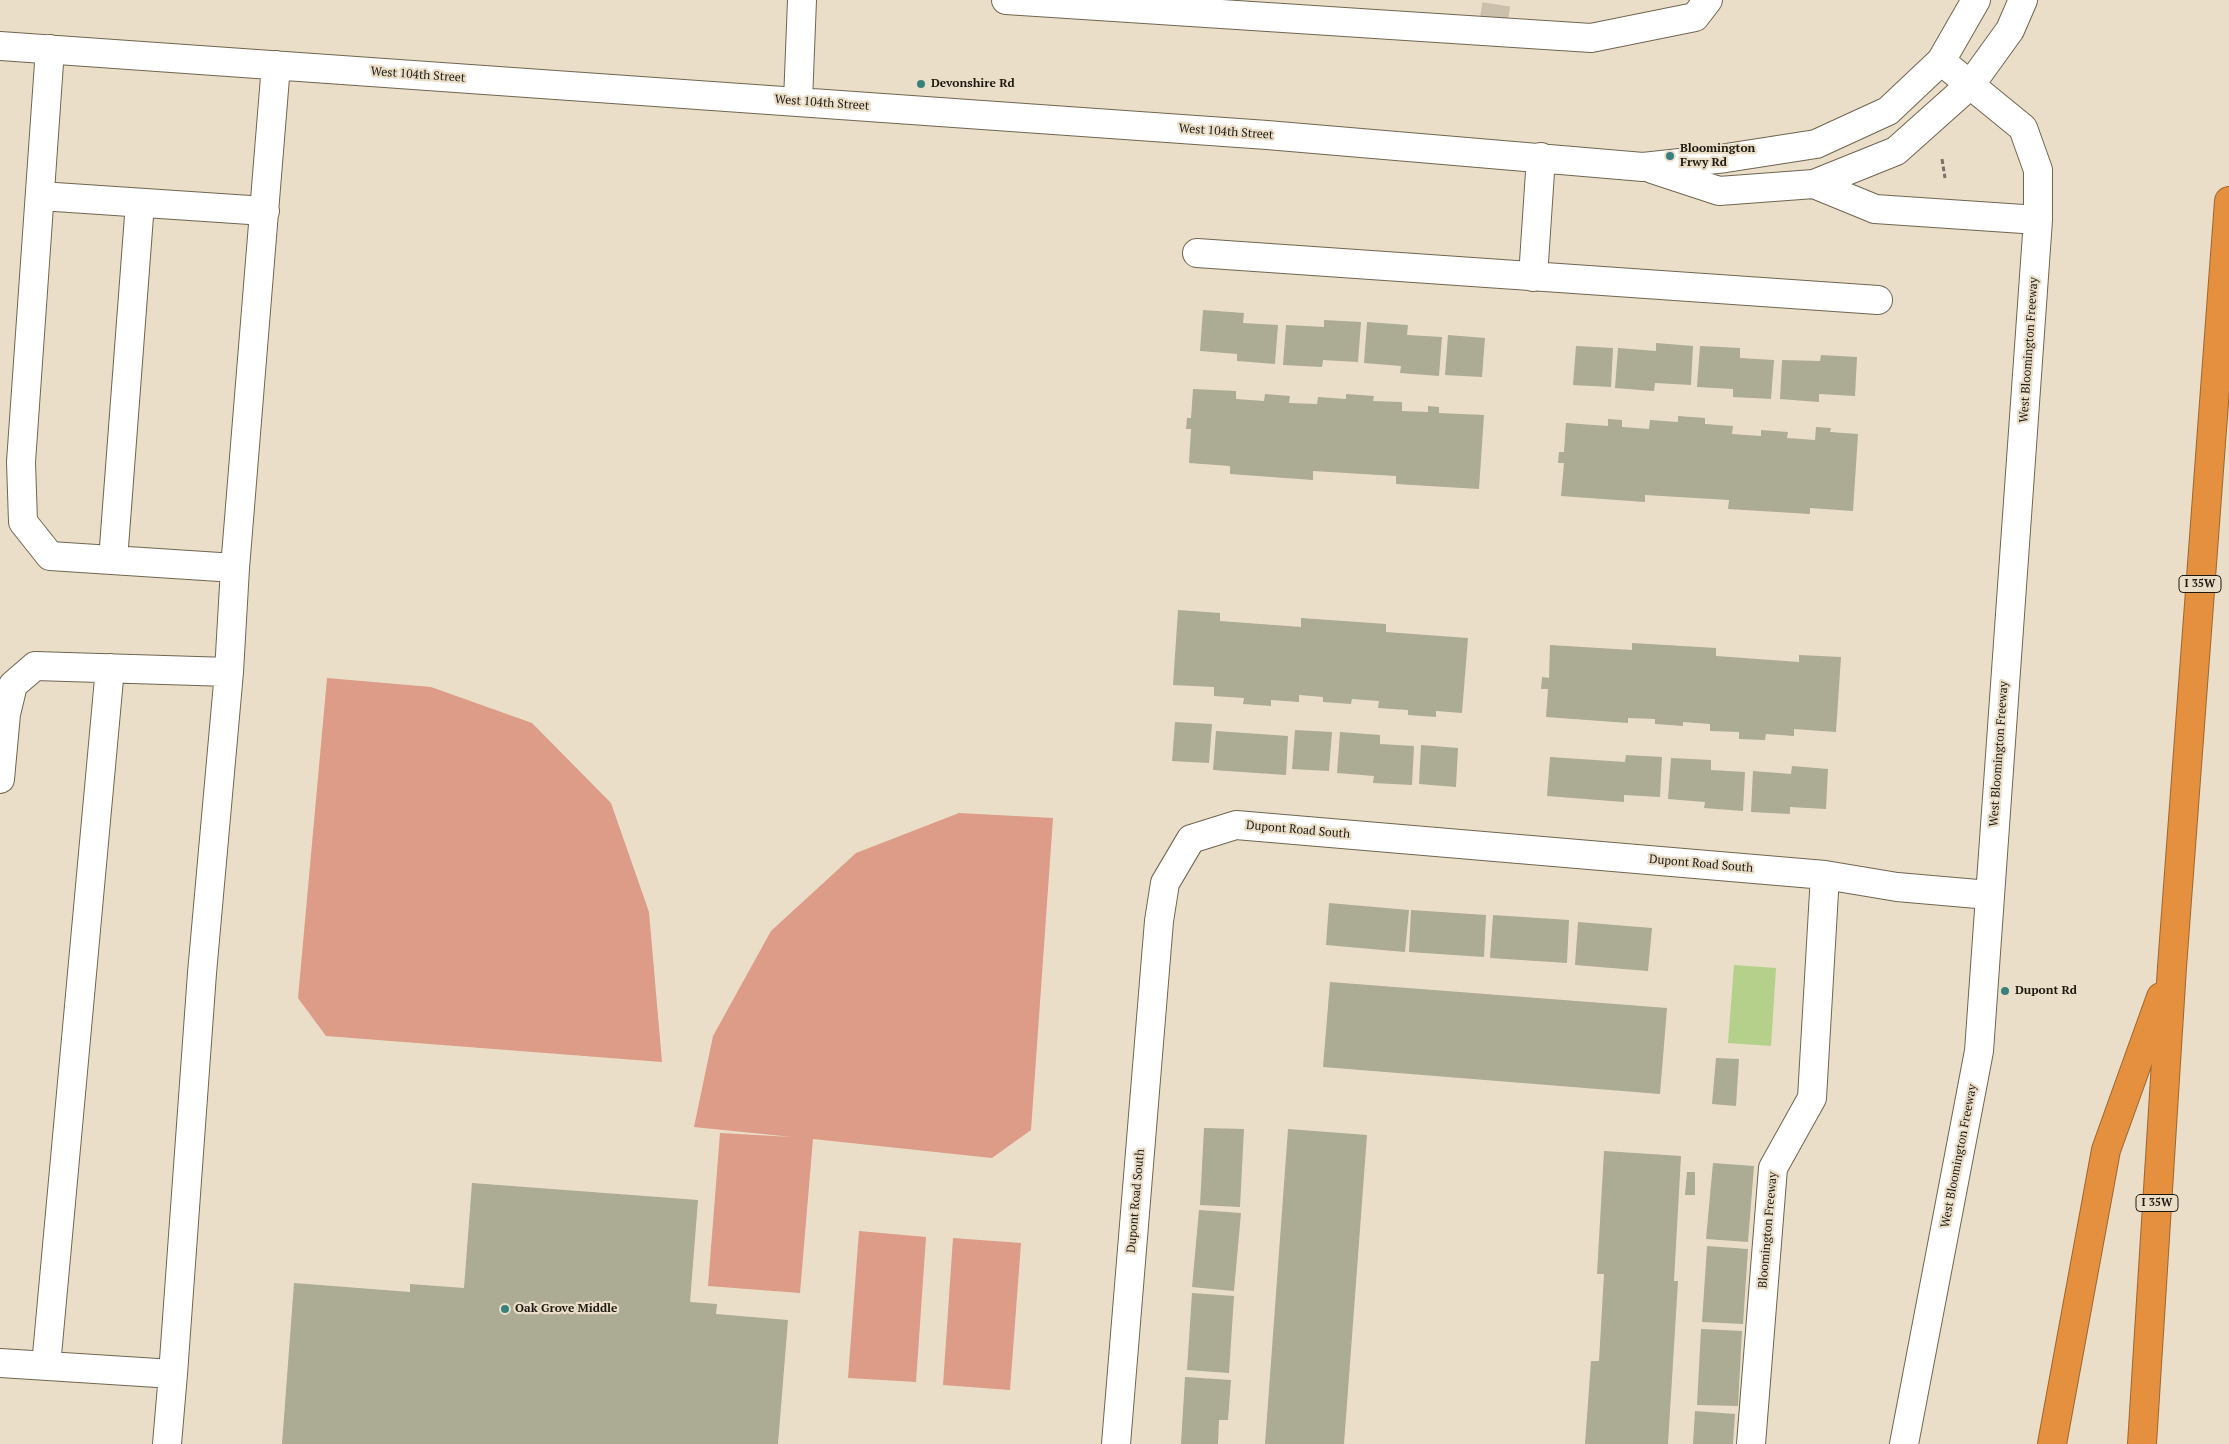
<!DOCTYPE html>
<html>
<head>
<meta charset="utf-8">
<style>
	body { margin:0 }
	canvas { display:block; background:#eadec8 }
</style>
</head>
<body>
<canvas width="2229" height="1444"></canvas>
<script>
const ctx = document.querySelector('canvas').getContext('2d');
ctx.lineJoin = 'round';
function fillPath(path, color) {
  ctx.fillStyle = color;
  ctx.fill(path, 'evenodd');
}
function toPath(rows) {
  const path = new Path2D();
  for (const r of rows) {
    path.moveTo(r[0], r[1]);
    for (let i = 2; i < r.length; i += 2) path.lineTo(r[i], r[i + 1]);
  }
  return path;
}
function stroke(path, color, width, dash) {
  ctx.strokeStyle = color;
  ctx.lineWidth = width;
  ctx.lineCap = dash ? 'butt' : 'round';
  ctx.setLineDash(dash || []);
  ctx.stroke(path);
}
function label(font, color, halo, rows, align = 'center') {
  ctx.font = font + ' "PT Serif",serif';
  ctx.lineWidth = 4.5;
  ctx.setLineDash([]);
  ctx.textBaseline = 'middle';
  ctx.strokeStyle = halo;
  ctx.fillStyle = color;
  for (const [text, x, y, turn = 0] of rows) {
    ctx.save();
    ctx.translate(x, y);
    ctx.rotate((+turn || 0) * Math.PI / 180);
    ctx.textAlign = isNaN(turn) ? turn : align;
    if (halo) ctx.strokeText(text, 0, 0);
    ctx.fillText(text, 0, 0);
    ctx.restore();
  }
}
fillPath(toPath([
	[327,678,431,687,532,723,611,803,649,912,662,1062,326,1036,298,998],
	[959,813,1053,818,1031,1130,992,1158,813,1139,800,1293,708,1286,720,1133,792,1137,694,1127,713,1036,771,931,856,853],
	[859,1231,926,1237,916,1382,848,1378],
	[953,1238,1021,1243,1010,1390,943,1385]
]), '#dc9c87');
fillPath(toPath([
	[1734,965,1776,968,1771,1046,1728,1043]
]), '#b5d08a');
fillPath(toPath([
	[1203,310,1244,313,1243,323,1278,325,1275,364,1237,361,1237,354,1200,351],
	[1324,320,1361,322,1358,362,1323,360,1322,367,1283,365,1286,325,1324,327],
	[1367,322,1408,325,1407,335,1442,337,1439,376,1400,373,1401,366,1364,363],
	[1448,335,1485,338,1482,377,1445,375],
	[1656,343,1693,346,1691,385,1655,383,1654,391,1615,388,1618,348,1656,351],
	[1576,346,1613,348,1611,387,1573,385],
	[1700,346,1740,348,1740,358,1774,360,1771,399,1733,397,1733,389,1697,387],
	[1821,355,1857,357,1855,396,1819,394,1819,402,1780,399,1782,360,1820,361],
	[1193,389,1236,391,1236,399,1264,401,1265,394,1290,396,1289,403,1317,404,1318,397,1346,399,1346,394,1374,396,1373,401,1402,402,1402,411,1428,412,1428,406,1439,407,1439,413,1484,415,1479,489,1396,484,1396,476,1313,471,1313,480,1230,474,1230,466,1189,463,1191,429,1186,429,1187,418,1191,418],
	[1678,416,1705,418,1705,424,1733,426,1732,434,1761,436,1761,430,1788,432,1787,438,1815,440,1816,427,1831,428,1830,432,1858,434,1853,511,1810,508,1810,514,1728,509,1729,500,1645,495,1645,502,1561,496,1564,463,1558,463,1559,452,1564,452,1566,423,1608,426,1608,419,1622,420,1622,427,1649,429,1650,420,1678,422],
	[1178,610,1220,613,1220,621,1301,627,1301,618,1386,624,1386,632,1468,638,1462,713,1436,711,1436,717,1408,715,1408,710,1378,708,1379,701,1352,699,1351,704,1323,702,1323,697,1299,695,1299,702,1271,700,1271,706,1243,704,1244,698,1214,696,1214,687,1173,685],
	[1632,643,1716,648,1716,656,1799,662,1799,655,1841,657,1836,732,1794,729,1794,736,1766,734,1765,740,1739,739,1739,732,1710,731,1710,724,1683,722,1683,726,1655,724,1655,719,1628,718,1628,723,1546,717,1548,689,1541,689,1542,677,1549,678,1550,645,1632,650],
	[1175,722,1212,724,1209,763,1172,761],
	[1295,730,1332,732,1329,771,1292,769],
	[1216,731,1288,736,1286,775,1213,770],
	[1340,732,1380,735,1380,744,1414,746,1412,785,1373,783,1374,776,1337,773],
	[1421,745,1458,748,1456,787,1419,784],
	[1626,755,1662,757,1660,797,1624,795,1624,802,1547,796,1550,757,1625,762],
	[1671,758,1711,760,1711,770,1745,772,1743,811,1704,808,1705,802,1668,799],
	[1792,766,1828,769,1826,809,1790,807,1790,814,1751,812,1753,771,1791,774],
	[1329,903,1409,910,1405,952,1326,945],
	[1411,910,1486,915,1484,957,1409,952],
	[1493,915,1569,920,1567,963,1490,958],
	[1578,922,1652,928,1648,971,1575,965],
	[1330,982,1667,1008,1660,1094,1323,1067],
	[1716,1058,1739,1059,1736,1106,1712,1104],
	[1204,1128,1244,1129,1240,1207,1200,1205],
	[1288,1129,1367,1135,1344,1444,1265,1444],
	[1604,1151,1681,1156,1674,1281,1678,1281,1668,1444,1585,1444,1591,1361,1599,1361,1604,1274,1597,1274],
	[1713,1163,1754,1166,1748,1242,1706,1239],
	[1687,1172,1695,1172,1695,1195,1685,1195],
	[472,1183,698,1200,690,1302,717,1304,716,1314,788,1320,778,1444,282,1444,294,1283,410,1292,410,1284,464,1288],
	[1199,1210,1241,1213,1234,1291,1192,1287],
	[1707,1246,1748,1249,1743,1324,1702,1322],
	[1192,1293,1234,1296,1229,1373,1187,1370],
	[1701,1329,1742,1331,1738,1406,1697,1405],
	[1185,1377,1231,1380,1228,1420,1219,1420,1218,1444,1181,1444],
	[1695,1411,1735,1414,1733,1444,1693,1444]
]), '#acab94');
stroke(toPath([
	[1492,32,1497,0]
]), '#cbc0ac', 28, [28, 14]);
const minor = toPath([
	[1006,0,1591,38,1695,17,1708,0],
	[0,46,1267,135,1643,167,1726,158,1816,144,1888,111,1941,61,1976,0],
	[50,49,21,462,23,522,50,556,235,568],
	[798,101,802,0],
	[1652,169,1719,191,1814,184,1896,151,1971,84,2010,30,2023,0],
	[1814,184,1875,209,2038,220],
	[40,196,265,211],
	[1197,253,1878,300],
	[1533,277,1541,157],
	[113,560,140,203],
	[0,779,6,714,13,685,35,666,229,672],
	[0,1363,173,1374,202,973,229,672,235,568,276,65],
	[46,1366,110,668],
	[167,1444,173,1374],
	[1116,1444,1159,921,1165,883,1191,839,1236,825,1825,875,1897,887,1989,895],
	[1751,1444,1773,1168,1812,1098,1825,875],
	[1904,1444,1979,1051,2038,220,2038,170,2023,128,1941,61]
]);
const highway = toPath([
	[2052,1444,2106,1150,2161,997],
	[2142,1444,2172,967,2229,201]
]);
stroke(minor, '#706551', 30);
stroke(highway, '#9e662f', 30);
stroke(toPath([
	[1942,159,1945,178]
]), '#7b7264', 3, [5, 2.5]);
stroke(minor, '#fff', 28);
stroke(highway, '#e4903f', 28);
for (const [x, y, r, color] of [
	[921,84,5,"#38807d"],
	[1670,156,5,"#38807d"],
	[2005,991,5,"#38807d"],
	[505,1309,5,"#38807d"]
]) {
  const dot = new Path2D();
  dot.arc(x, y, r, 0, 2 * Math.PI);
  ctx.fillStyle = color;
  ctx.fill(dot);
  stroke(dot, '#eadec8', 2);
}
for (const [x, y, w] of [
	[2200,584,42],
	[2157,1203,42]
]) {
  const box = new Path2D();
  box.roundRect(x - w / 2, y - 8.5, w, 17, 4);
  ctx.fillStyle = '#eadec8';
  ctx.fill(box);
  stroke(box, '#1d1810', 1);
}
label('bold 11px', '#1d1810', null, [
	["I 35W",2200,584],
	["I 35W",2157,1203]
]);
label('12px', '#1d1810', '#eadec8', [
	["West 104th Street",418,75,4],
	["West 104th Street",822,103,4],
	["West 104th Street",1226,132,4],
	["West Bloomington Freeway",2029,350,-86],
	["West Bloomington Freeway",1999,754,-86],
	["Dupont Road South",1298,830,5],
	["Dupont Road South",1701,864,5],
	["West Bloomington Freeway",1959,1156,-79],
	["Dupont Road South",1136,1201,-85],
	["Bloomington Freeway",1768,1230,-85]
]);
label('bold 12px', '#1d1810', '#eadec8', [
	["Devonshire Rd",931,84],
	["Bloomington",1680,149],
	["Frwy Rd",1680,163],
	["Dupont Rd",2015,991],
	["Oak Grove Middle",515,1309]
], 'left');
</script>
</body>
</html>
